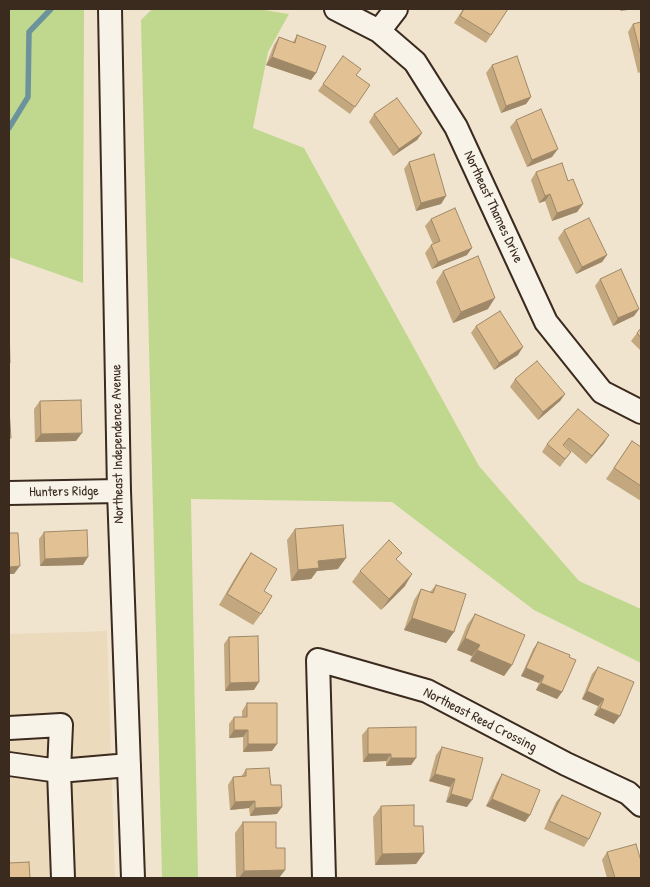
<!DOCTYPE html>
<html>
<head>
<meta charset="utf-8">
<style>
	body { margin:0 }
	#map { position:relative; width:650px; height:887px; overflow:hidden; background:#f1e4cf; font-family:"Patrick Hand",sans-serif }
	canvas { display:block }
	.frame { position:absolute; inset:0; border:10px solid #3b2a1e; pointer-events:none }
</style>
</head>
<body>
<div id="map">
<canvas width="650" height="887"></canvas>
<div class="frame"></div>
</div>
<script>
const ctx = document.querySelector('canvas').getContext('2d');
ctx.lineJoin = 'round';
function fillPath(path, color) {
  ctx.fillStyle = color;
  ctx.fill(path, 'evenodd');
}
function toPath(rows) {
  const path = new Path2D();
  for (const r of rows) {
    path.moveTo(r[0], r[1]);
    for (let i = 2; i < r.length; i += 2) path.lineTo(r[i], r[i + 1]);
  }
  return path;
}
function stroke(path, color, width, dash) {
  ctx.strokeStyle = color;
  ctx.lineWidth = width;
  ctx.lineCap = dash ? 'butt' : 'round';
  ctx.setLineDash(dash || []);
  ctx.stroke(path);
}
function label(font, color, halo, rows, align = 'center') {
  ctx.font = font + ' "Patrick Hand",sans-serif';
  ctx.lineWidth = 4.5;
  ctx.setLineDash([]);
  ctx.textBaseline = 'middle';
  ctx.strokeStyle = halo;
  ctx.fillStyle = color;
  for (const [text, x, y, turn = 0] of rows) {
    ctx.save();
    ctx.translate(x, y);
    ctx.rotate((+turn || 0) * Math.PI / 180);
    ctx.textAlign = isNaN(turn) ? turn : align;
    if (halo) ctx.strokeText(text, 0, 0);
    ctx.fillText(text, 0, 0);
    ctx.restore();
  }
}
fillPath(toPath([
	[107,631,115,878,9,878,9,634]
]), '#ecdabd');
fillPath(toPath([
	[9,9,84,9,83,283,9,257],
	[183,9,258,9,289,14,268,52,253,128,304,148,479,466,579,581,641,609,641,663,534,610,392,502,191,499,198,878,162,878,141,20,151,10]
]), '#bfd88e');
stroke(toPath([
	[9,128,28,97,29,32,51,9]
]), '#6c939b', 5.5);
const minor = toPath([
	[110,9,119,491,133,878],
	[336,9,379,31,415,62,456,127,546,322,602,392,641,412],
	[379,31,396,9],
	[9,493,119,491],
	[9,728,61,725,59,771,9,764],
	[63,878,59,771,129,765],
	[324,878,318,660,427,691,566,764,628,793,641,805]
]);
stroke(minor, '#3b2a1e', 26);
stroke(minor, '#f7f3e8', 22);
fillPath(toPath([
	[463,9,508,9,486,43,454,23],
	[641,22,641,72,638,73,628,32,633,24],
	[297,35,316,73,311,80,266,65,274,45,279,37,293,42],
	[343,56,356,75,370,85,350,114,318,91],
	[492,65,531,97,526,104,501,113,486,73],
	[374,114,422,133,417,140,393,156,369,122],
	[516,120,552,157,527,167,510,127],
	[409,162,446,196,441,204,416,211,404,169],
	[536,172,568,181,583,204,577,212,552,221,545,201,539,203,531,180],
	[431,219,467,255,432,269,425,253,431,245,433,244,425,226],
	[564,230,607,255,602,262,576,274,558,238],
	[443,271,488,309,453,323,436,282],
	[600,279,639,309,634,316,613,326,595,286],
	[476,326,518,355,494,370,471,333],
	[641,328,641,351,631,341,637,333],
	[515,379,565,394,560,401,538,420,510,387],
	[40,401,76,441,35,442,34,409],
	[578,409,604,443,586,464,564,445,564,446,571,452,560,467,542,452,547,444],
	[632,441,641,447,641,501,606,479],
	[295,529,338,569,317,571,311,579,291,581,287,540],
	[44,532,83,565,40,566,39,539],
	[251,553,264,591,261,614,253,625,219,605,243,564],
	[397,560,405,586,381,610,352,582,360,571],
	[436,585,454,632,446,643,404,630,414,600,421,589,430,592],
	[475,614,512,665,504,676,470,661,472,656,457,650,467,625],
	[229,637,254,690,225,691,224,644],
	[538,642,569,657,562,692,557,699,536,690,539,683,521,676,533,649],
	[598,667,614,724,594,715,598,706,582,699,592,674],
	[247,703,272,751,243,752,243,737,229,738,229,724,234,717,242,717,242,711],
	[368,728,416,758,411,765,386,766,386,761,363,762,362,735],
	[442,747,467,807,446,802,450,787,429,781,436,755],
	[246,769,271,785,277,814,250,816,249,808,230,810,228,785,233,777,241,777],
	[502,774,530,815,525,822,486,806,497,782],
	[562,795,589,839,584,847,544,829,556,802],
	[381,806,414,826,424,853,416,864,375,865,373,817],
	[243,822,276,848,285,870,279,878,236,878,235,833],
	[607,852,641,878,607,878,602,860]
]), '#c2a77f');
fillPath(toPath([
	[622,9,636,9,620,11],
	[272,57,316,73,311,80,266,65],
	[531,97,526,104,501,113,506,106],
	[422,133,417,140,393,156,399,149],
	[558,149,552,157,527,167,532,160],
	[550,194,545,201,539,203,545,196],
	[446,196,441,204,416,211,421,203],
	[583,204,577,212,552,221,557,213],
	[472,248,467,255,432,269,438,262],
	[607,255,602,262,576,274,582,267],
	[495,298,488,309,453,323,461,312],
	[639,309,634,316,613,326,618,318],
	[523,347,518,355,494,370,499,363],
	[565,394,560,401,538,420,543,412],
	[82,433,76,441,35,442,41,434],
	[609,435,604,443,586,464,592,456],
	[88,557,83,565,40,566,45,559],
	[346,558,338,569,317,571,311,579,291,581,298,570,318,561],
	[20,566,14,574,9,574,9,567],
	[412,574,405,586,381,610,389,599],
	[412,618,454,632,446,643,404,630],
	[465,638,480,645,472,656,457,650],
	[477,650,512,665,504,676,470,661],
	[526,668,544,676,539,683,521,676],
	[259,682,254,690,225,691,230,683],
	[541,683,562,692,557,699,536,690],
	[587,691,604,699,598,706,582,699],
	[600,708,620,716,614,724,594,715],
	[234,730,248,730,243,737,229,738],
	[248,744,277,744,272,751,243,752],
	[368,754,391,754,386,761,363,762],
	[391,758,416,758,411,765,386,766],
	[435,774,455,779,450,787,429,781],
	[451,794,472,800,467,807,446,802],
	[492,799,530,815,525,822,486,806],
	[255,801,249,808,230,810,235,802],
	[282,807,277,814,250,816,255,808],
	[424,853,416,864,375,865,382,854],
	[285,870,279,878,239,878,244,871]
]), '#9e8868');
const building = toPath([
	[464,9,508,9,491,35,460,16,464,9],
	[641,22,641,56,633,24,641,22],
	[297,35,326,46,316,73,272,57,279,37,295,43,297,35],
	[343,56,361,69,356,75,370,85,355,107,323,84,343,56],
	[517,56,531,97,506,106,492,65,517,56],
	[397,98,422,133,399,149,374,114,397,98],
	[541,109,558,149,532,160,516,120,541,109],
	[434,154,446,196,421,203,409,162,434,154],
	[562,163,568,181,573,179,583,204,557,213,550,194,545,196,536,172,562,163],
	[455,208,472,248,438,262,431,245,440,241,431,219,455,208],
	[589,218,607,255,582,267,564,230,589,218],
	[478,256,495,298,461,312,443,271,478,256],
	[621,269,639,309,618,318,600,279,621,269],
	[500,311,523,347,499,363,476,326,500,311],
	[9,323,10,363,9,363,9,323],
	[641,328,641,338,637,333,641,328],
	[537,361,565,394,543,412,515,379,537,361],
	[81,400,82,433,41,434,40,401,81,400],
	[9,409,11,438,9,438,9,409],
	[578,409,609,435,592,456,569,438,563,445,571,452,565,459,547,444,578,409],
	[632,441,641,447,641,486,614,468,632,441],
	[343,525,346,558,318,561,319,568,298,570,295,529,343,525],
	[87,530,88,557,45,559,44,532,87,530],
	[9,533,18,533,20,566,9,567,9,533],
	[389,540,402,553,396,559,412,574,389,599,360,571,389,540],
	[251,553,277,569,264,591,272,596,261,614,227,594,251,553],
	[436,585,466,594,454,632,412,618,421,589,433,593,436,585],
	[475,614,525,635,512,665,477,650,480,645,465,638,475,614],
	[258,636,259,682,230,683,229,637,258,636],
	[538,642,570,655,569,657,576,660,562,692,541,683,544,676,526,668,538,642],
	[598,667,634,682,620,716,600,708,604,699,587,691,598,667],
	[247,703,277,703,277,744,248,744,248,730,234,730,234,717,247,717,247,703],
	[416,727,416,758,391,758,391,754,368,754,368,728,416,727],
	[442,747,483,758,472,800,451,794,455,779,435,774,442,747],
	[269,768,271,785,281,785,282,807,255,808,255,801,235,802,233,777,246,776,246,769,269,768],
	[502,774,540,790,530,815,492,799,502,774],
	[562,795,601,813,589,839,549,821,562,795],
	[414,805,414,826,423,826,424,853,382,854,381,806,414,805],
	[243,822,276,822,276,848,285,848,285,870,244,871,243,822],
	[636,844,641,861,641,878,615,878,607,852,636,844],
	[29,862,30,878,9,878,9,863,29,862]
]);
fillPath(building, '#e2c294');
stroke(building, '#9e8868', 1);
label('14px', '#3b2a1e', '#f7f3e8', [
	["Northeast Thames Drive",493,207,65],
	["Northeast Independence Avenue",118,444,-91],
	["Hunters Ridge",64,492,-1],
	["Northeast Reed Crossing",480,720,27]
]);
</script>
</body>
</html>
